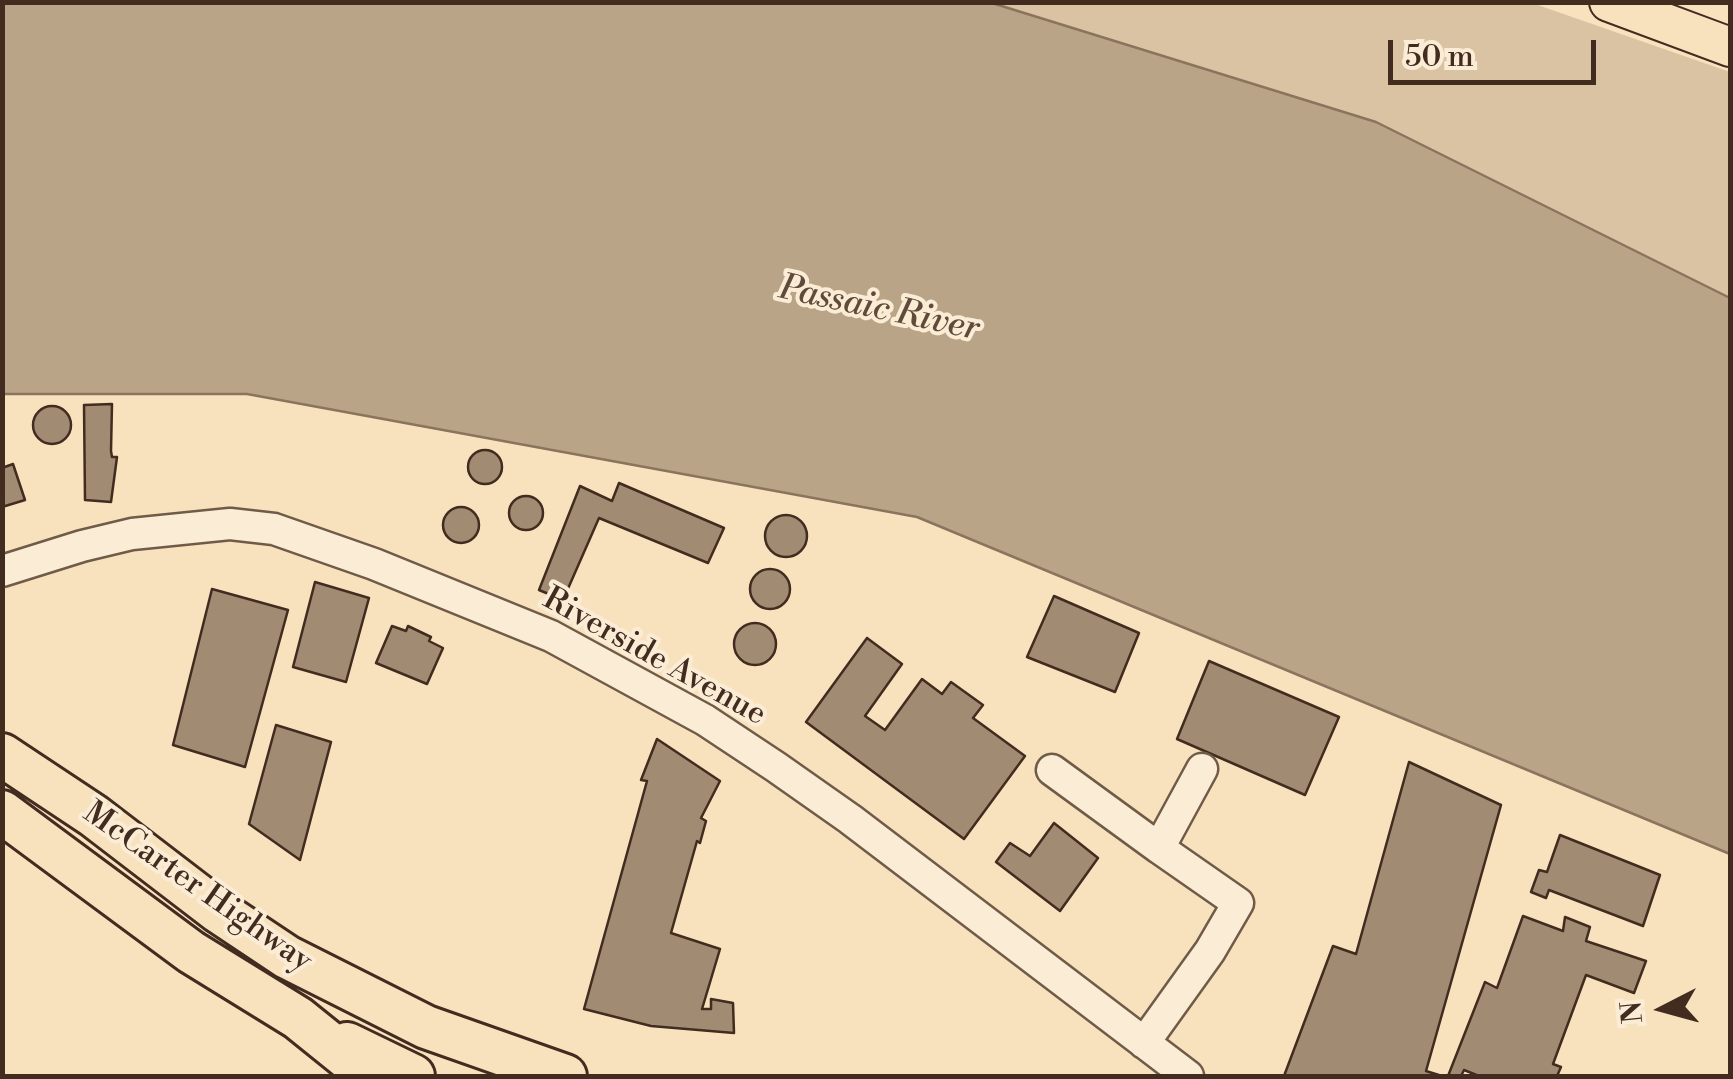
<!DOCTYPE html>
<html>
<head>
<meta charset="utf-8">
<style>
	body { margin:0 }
	#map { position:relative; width:1733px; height:1079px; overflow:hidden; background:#f8e2be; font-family:"Libre Bodoni",serif }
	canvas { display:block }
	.frame { position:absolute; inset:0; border:5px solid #422c20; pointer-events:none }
	.north { position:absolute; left:1613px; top:959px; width:100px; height:100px; -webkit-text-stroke:8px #faecd5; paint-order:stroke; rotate:264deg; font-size:28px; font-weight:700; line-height:40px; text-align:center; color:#422c20 }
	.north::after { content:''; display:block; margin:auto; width:35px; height:45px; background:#422c20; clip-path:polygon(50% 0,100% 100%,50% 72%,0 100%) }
	.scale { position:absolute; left:1388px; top:40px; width:208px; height:45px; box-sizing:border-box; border:5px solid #422c20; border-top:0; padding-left:12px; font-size:30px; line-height:35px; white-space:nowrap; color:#422c20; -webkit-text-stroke:8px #faecd5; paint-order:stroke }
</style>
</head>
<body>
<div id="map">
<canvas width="1733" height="1079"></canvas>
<div class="frame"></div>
<div class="north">N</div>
<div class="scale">50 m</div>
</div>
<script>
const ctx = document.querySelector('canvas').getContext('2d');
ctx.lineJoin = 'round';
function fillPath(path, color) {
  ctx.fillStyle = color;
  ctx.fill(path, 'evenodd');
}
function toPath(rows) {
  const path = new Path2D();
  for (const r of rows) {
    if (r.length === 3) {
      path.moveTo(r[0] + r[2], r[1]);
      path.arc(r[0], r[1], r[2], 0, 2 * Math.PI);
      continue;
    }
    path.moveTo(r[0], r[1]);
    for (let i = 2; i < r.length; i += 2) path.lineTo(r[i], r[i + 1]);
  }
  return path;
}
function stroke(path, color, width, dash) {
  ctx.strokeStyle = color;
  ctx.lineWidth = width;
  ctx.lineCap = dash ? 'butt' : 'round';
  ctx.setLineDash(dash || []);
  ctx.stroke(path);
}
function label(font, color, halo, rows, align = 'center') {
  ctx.font = font + ' "Libre Bodoni",serif';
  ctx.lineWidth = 8;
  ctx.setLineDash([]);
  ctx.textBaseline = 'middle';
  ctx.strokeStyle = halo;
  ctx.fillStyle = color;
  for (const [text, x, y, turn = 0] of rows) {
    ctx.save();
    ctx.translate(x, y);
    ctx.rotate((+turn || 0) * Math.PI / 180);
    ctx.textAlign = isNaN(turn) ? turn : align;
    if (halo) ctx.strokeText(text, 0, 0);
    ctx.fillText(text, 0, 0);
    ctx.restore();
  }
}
fillPath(toPath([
	[992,3,1532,3,1730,72,1730,298,1376,122]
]), '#d9c3a3');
const water = toPath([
	[3,2,992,3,1376,122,1730,298,1730,854,917,517,247,394,3,394,3,2]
]);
fillPath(water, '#baa488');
stroke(water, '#8a745e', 2.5);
const building = toPath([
	[112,404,111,451,112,457,117,457,111,502,85,500,84,405,112,404],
	[52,425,19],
	[485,467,17],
	[13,464,25,500,2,507,2,468,13,464],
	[619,483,724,528,708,563,599,518,563,600,539,590,580,486,612,501,619,483],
	[526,513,17],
	[461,525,18],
	[786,536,21],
	[770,589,20],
	[315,582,369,598,346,682,293,667,315,582],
	[212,589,288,610,245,767,173,745,212,589],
	[1054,596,1139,633,1115,692,1027,657,1054,596],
	[755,644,21],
	[392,626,406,631,408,626,431,637,429,641,443,648,427,684,376,663,392,626],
	[867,638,902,664,865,716,885,730,922,679,942,694,951,682,983,705,973,718,1025,756,964,839,806,722,867,638],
	[1209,661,1339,717,1305,795,1177,739,1209,661],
	[276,725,331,742,300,860,249,824,276,725],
	[657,739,720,781,701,818,706,821,700,843,697,841,671,933,720,949,702,1009,711,1009,711,999,733,1003,734,1033,651,1026,584,1009,647,781,641,780,657,739],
	[1409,762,1501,805,1426,1071,1442,1076,1284,1076,1333,946,1356,954,1409,762],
	[1054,823,1098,858,1060,911,996,862,1010,843,1030,856,1054,823],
	[1560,835,1660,875,1643,926,1549,890,1546,898,1531,892,1539,870,1547,872,1560,835],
	[1523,916,1563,931,1565,917,1590,927,1586,941,1646,961,1634,993,1586,975,1553,1064,1561,1067,1557,1076,1479,1076,1464,1070,1461,1076,1448,1076,1485,982,1497,988,1523,916]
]);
fillPath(building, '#a18b72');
stroke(building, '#422c20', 2.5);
const minor = toPath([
	[2,571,82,546,132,534,230,524,274,529,374,564,551,636,705,720,776,767,850,819,1188,1076],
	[1052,770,1159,848],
	[1144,1043,1210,951,1238,903,1159,848,1202,769]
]);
const major = toPath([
	[1609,2,1730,47]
]);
const highway = toPath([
	[2,755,94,816,218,911,287,957,426,1027,565,1076],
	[2,812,191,952,298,1018,370,1076],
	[347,1044,413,1076]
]);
stroke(minor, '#705a48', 35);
stroke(major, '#422c20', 42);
stroke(highway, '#422c20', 48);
stroke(minor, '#faecd5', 30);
stroke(major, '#f8e2be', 38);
stroke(highway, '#f8e2be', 42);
label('32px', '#422c20', '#faecd5', [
	["Riverside Avenue",654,658,29],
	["McCarter Highway",197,888,35]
]);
label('italic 35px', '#604a3a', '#faecd5', [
	["Passaic River",879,310,12]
]);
</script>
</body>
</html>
